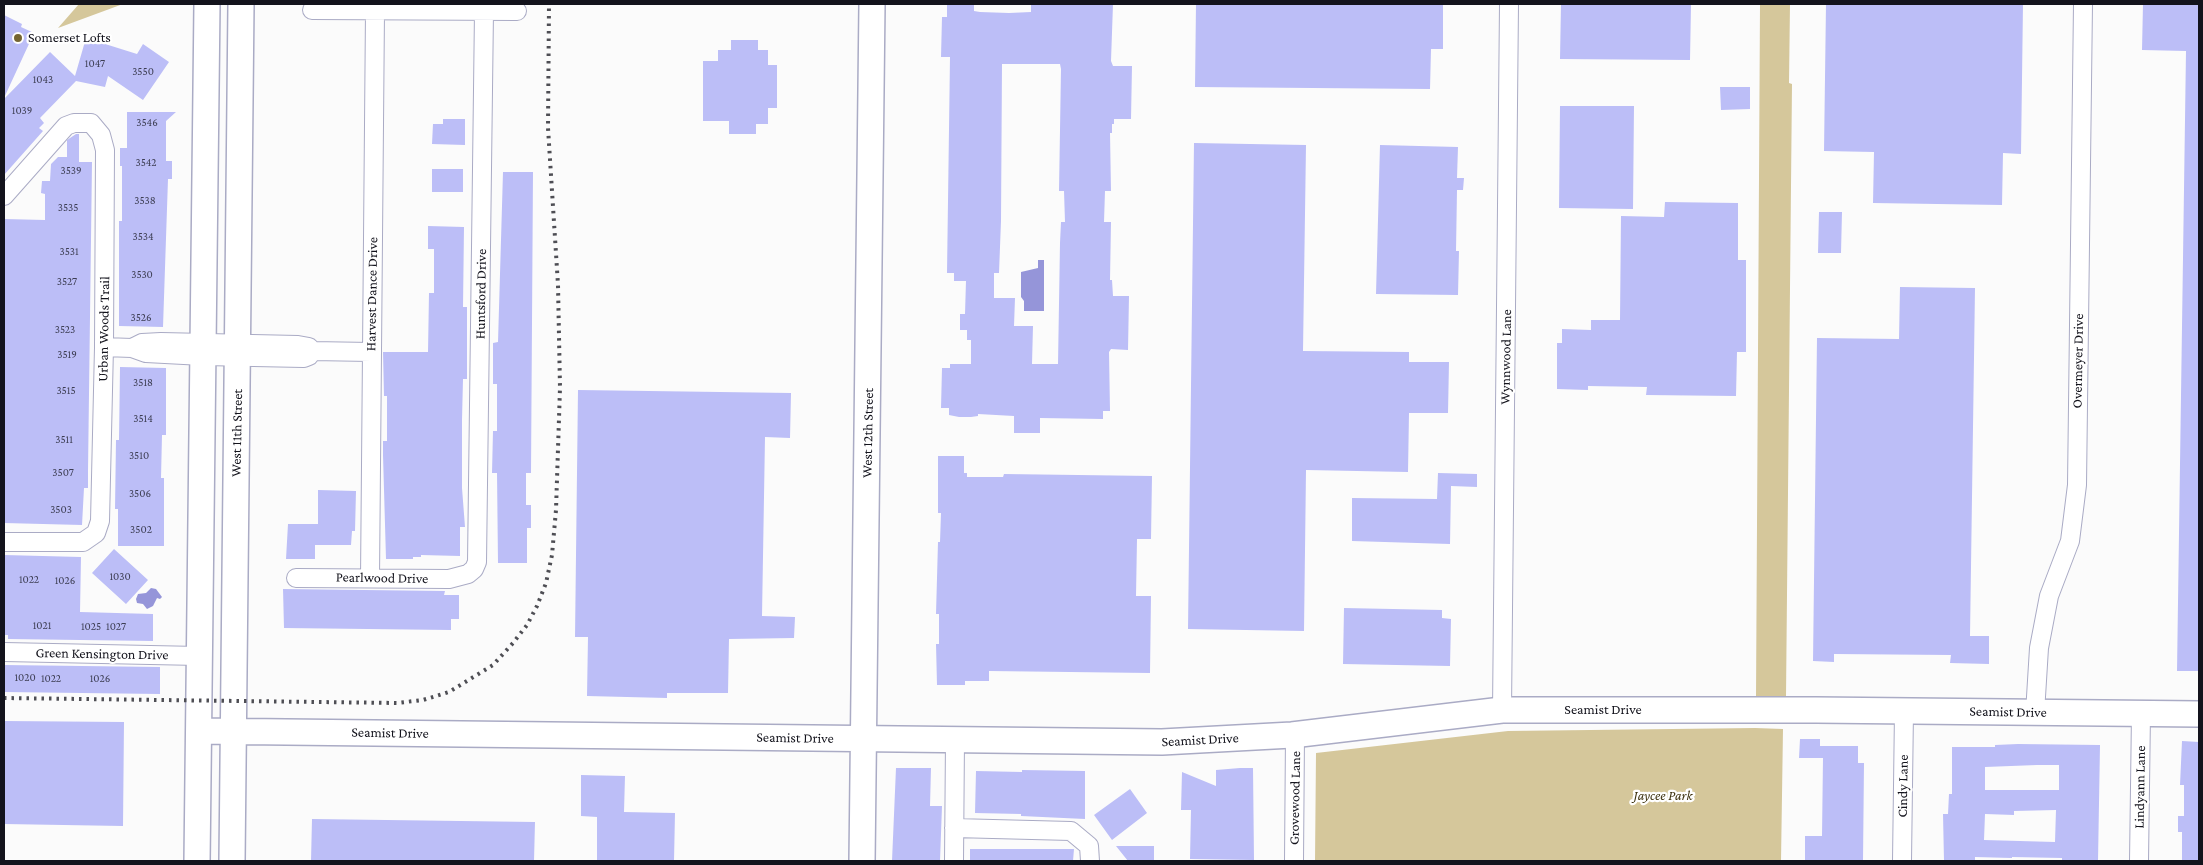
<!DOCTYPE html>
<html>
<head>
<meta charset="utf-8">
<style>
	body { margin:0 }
	#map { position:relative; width:2203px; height:865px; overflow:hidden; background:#fbfbfb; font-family:"Crimson Pro",serif }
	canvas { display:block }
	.frame { position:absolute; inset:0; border:5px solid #13131c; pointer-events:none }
</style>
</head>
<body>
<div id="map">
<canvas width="2203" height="865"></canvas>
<div class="frame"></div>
</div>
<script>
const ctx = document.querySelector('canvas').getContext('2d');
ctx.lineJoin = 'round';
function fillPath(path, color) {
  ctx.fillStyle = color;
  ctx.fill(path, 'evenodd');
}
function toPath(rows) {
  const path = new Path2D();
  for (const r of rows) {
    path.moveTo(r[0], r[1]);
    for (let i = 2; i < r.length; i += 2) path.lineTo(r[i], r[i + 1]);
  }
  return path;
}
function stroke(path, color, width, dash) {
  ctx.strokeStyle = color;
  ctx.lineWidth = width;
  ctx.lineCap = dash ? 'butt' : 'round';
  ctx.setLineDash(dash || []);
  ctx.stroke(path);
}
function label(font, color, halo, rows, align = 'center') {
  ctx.font = font + ' "Crimson Pro",serif';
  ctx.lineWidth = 4.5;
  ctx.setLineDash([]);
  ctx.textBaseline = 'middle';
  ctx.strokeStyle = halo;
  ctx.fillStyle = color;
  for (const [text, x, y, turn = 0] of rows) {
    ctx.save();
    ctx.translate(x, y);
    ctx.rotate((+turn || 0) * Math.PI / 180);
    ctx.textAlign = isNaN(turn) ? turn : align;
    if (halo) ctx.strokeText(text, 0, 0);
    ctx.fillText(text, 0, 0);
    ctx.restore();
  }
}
fillPath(toPath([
	[79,4,123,4,58,28],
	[1760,4,1790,4,1789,83,1792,84,1786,696,1756,697],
	[1755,728,1783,729,1781,861,1315,861,1316,753,1508,731]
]), '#d5c79b');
fillPath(toPath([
	[1038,260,1044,260,1044,311,1024,311,1024,301,1021,297,1021,272,1038,268],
	[151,588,156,589,162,597,160,599,157,598,153,606,147,609,143,604,137,603,136,599,138,594,146,593]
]), '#9595d9');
fillPath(toPath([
	[947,4,974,4,974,11,980,12,1009,13,1031,12,1031,4,1113,4,1111,61,1113,66,1132,66,1131,119,1114,119,1114,124,1112,124,1112,133,1110,133,1111,191,1105,191,1104,222,1111,222,1110,280,1112,280,1113,296,1129,296,1128,350,1111,349,1109,352,1110,411,1103,411,1103,419,1040,418,1040,433,1014,433,1014,416,978,414,978,416,971,417,959,417,949,415,949,408,941,408,942,368,950,368,950,364,971,364,971,340,967,340,967,330,960,330,960,314,965,314,966,281,954,281,954,273,947,273,950,57,941,57,942,17,947,17],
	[1002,64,1060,64,1061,69,1059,191,1064,191,1065,222,1061,222,1060,243,1058,364,1032,364,1033,326,1014,326,1015,298,994,298,994,273,999,273,1001,221],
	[1196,4,1443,4,1443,49,1431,49,1430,89,1195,87],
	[1561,4,1691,5,1690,60,1560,59],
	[1826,4,2023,4,2021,154,2003,153,2002,205,1873,203,1874,152,1824,151],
	[2143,4,2199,4,2199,671,2177,671,2186,51,2142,50],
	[4,15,22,24,21,27,34,33,4,98],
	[86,38,137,54,143,44,169,62,143,100,108,76,105,87,76,81,40,118,44,123,39,128,43,131,4,175,4,99,50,52,75,76],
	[731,40,758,40,758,50,768,50,768,65,777,65,777,108,768,108,768,124,756,124,756,134,729,134,729,121,703,121,703,61,718,61,718,50,731,50],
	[1720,87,1750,87,1750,109,1721,110],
	[1560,106,1634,106,1633,209,1559,208],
	[127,112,176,112,166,121,166,161,172,161,172,179,168,179,163,327,119,326,119,221,122,221,122,166,120,166,120,148,127,148],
	[443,119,465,119,465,145,432,144,433,124,443,124],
	[76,134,79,134,79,162,92,162,88,471,88,488,84,488,82,525,4,523,4,219,45,220,45,194,41,193,42,181,50,181,51,164,58,157,67,157,67,140],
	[1194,143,1306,145,1303,351,1409,352,1409,362,1449,362,1448,413,1409,413,1408,472,1306,470,1304,631,1188,629],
	[1380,145,1458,147,1457,178,1464,178,1463,190,1457,190,1456,251,1459,251,1458,295,1376,294],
	[432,169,463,169,463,192,432,192],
	[503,172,533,172,531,473,526,473,526,505,531,505,531,528,527,528,527,563,498,563,497,473,492,473,493,431,497,431,497,384,493,384,493,343,498,342],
	[1665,202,1738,203,1738,260,1746,260,1746,352,1737,352,1736,396,1646,395,1647,387,1588,386,1588,390,1557,389,1557,343,1562,343,1562,329,1591,330,1591,320,1620,320,1621,216,1664,217],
	[1819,212,1842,212,1841,253,1818,253],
	[428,226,464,227,463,307,467,307,467,379,463,379,462,420,462,488,465,527,460,527,460,556,421,555,421,557,413,557,413,559,386,559,383,455,383,441,387,441,387,396,384,396,383,352,428,352,429,293,434,293,434,249,428,249],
	[1900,287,1975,288,1970,636,1989,636,1989,664,1950,663,1951,655,1834,654,1834,662,1813,661,1817,338,1899,339],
	[120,367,166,368,166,435,162,435,161,478,164,478,164,546,118,546,118,509,115,509,116,440,119,440],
	[578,390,791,393,790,438,765,437,762,616,795,617,794,638,729,639,728,693,667,693,667,698,587,696,588,637,575,637],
	[938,456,964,456,964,473,967,473,967,477,1003,477,1004,474,1152,476,1151,539,1137,539,1136,596,1151,596,1150,673,989,671,989,681,965,681,965,685,937,685,936,644,939,644,939,614,936,614,938,542,940,542,941,513,938,513],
	[1438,473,1477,474,1477,487,1451,486,1450,544,1352,541,1352,498,1437,499],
	[318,490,356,491,355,531,352,531,351,545,315,545,315,559,286,559,288,524,318,524],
	[114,549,148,580,126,604,92,573],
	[4,555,81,557,80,612,153,614,153,641,8,639,8,635,4,635],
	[283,589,445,591,444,595,459,595,459,619,451,619,451,630,284,628],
	[1344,608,1442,610,1442,618,1451,619,1450,666,1343,664],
	[4,665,160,667,160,694,4,692],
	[4,721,124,722,123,826,4,824],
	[1800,739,1820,739,1820,746,1858,746,1858,763,1864,763,1863,861,1805,861,1805,836,1822,836,1823,758,1799,758],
	[2182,741,2199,742,2199,861,2182,861,2182,832,2178,832,2178,816,2184,816,2184,785,2180,785],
	[2018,744,2100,745,2098,861,2062,861,2062,858,2012,857,2012,858,1975,857,1975,861,1944,861,1943,814,1948,814,1949,794,1952,794,1952,747,1995,747,1995,745],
	[2037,765,2059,765,2059,790,1985,790,1985,767],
	[2056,810,2055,842,1984,840,1985,814,2014,815,2014,811],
	[896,768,931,768,930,806,942,806,940,861,892,861],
	[1240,768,1253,768,1254,860,1190,859,1191,810,1181,810,1182,772,1216,786,1216,770],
	[1022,770,1085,771,1085,819,1021,816,1021,814,975,813,976,771,1022,772],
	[581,775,625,776,624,812,675,813,674,861,597,861,597,817,581,816],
	[1130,789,1147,813,1112,840,1094,815],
	[312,819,535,822,534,861,311,861],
	[1116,846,1154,846,1154,861,1128,861],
	[970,849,1074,849,1073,861,970,861]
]), '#bcbef7');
const street = toPath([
	[312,10,517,11],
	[4,196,66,126,74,123,91,123,101,135,105,150,104,347,100,521,96,533,83,542,4,542],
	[104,347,132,348,146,353,203,356,304,358,309,356,312,351,309,347,298,345,161,342,142,343,132,348],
	[312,351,371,352],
	[296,578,449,579,468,574,474,569,477,562,484,11],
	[370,578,375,11],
	[4,652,199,656],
	[1502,710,1509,4],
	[2035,713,2039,648,2049,596,2070,541,2077,485,2083,4],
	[954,828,1071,831,1089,846,1090,861],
	[954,861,955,740],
	[1294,861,1295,735],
	[1902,861,1904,711],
	[2139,861,2141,713]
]);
const secondary = toPath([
	[199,731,1162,742,1292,735,1502,710,1816,710,2199,714],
	[197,861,207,4],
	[232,861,241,4],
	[862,861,872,4]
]);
stroke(street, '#aaabc5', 20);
stroke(secondary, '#aaabc5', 28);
stroke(street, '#fff', 18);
stroke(secondary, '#fff', 25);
stroke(toPath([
	[4,698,397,703,423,700,449,692,493,665,513,643,527,625,537,606,546,583,552,555,556,510,560,388,558,285,548,128,549,4]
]), '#4e4e54', 4, [2.5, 5]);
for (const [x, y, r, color] of [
	[18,38,5,"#756533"]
]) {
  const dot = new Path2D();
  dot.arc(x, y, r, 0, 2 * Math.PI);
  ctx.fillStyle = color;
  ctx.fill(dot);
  stroke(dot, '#fff', 2);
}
label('11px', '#3d3e53', null, [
	["1047",95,64],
	["3550",143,72],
	["1043",43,80],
	["1039",22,111],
	["3546",147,123],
	["3542",146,163],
	["3539",71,171],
	["3538",145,201],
	["3535",68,208],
	["3534",143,237],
	["3531",69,252],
	["3530",142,275],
	["3527",67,282],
	["3526",141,318],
	["3523",65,330],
	["3519",67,355],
	["3518",143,383],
	["3515",66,391],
	["3514",143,419],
	["3511",64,440],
	["3510",139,456],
	["3507",63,473],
	["3506",140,494],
	["3503",61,510],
	["3502",141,530],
	["1030",120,577],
	["1022",29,580],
	["1026",65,581],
	["1021",42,626],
	["1025",91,627],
	["1027",116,627],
	["1020",25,678],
	["1022",51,679],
	["1026",100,679]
]);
label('14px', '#13131c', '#fff', [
	["Somerset Lofts",28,38]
], 'left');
label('14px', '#13131c', '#fff', [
	["Harvest Dance Drive",372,294,-89],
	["Huntsford Drive",481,294,-89],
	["Urban Woods Trail",104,329,-89],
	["Wynnwood Lane",1506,357,-89],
	["Overmeyer Drive",2078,361,-89],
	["West 11th Street",237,433,-89],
	["West 12th Street",868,433,-89],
	["Pearlwood Drive",382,578,1],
	["Green Kensington Drive",102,654,1],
	["Seamist Drive",1603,710],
	["Seamist Drive",2008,712,1],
	["Seamist Drive",390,733,1],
	["Seamist Drive",795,738,1],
	["Seamist Drive",1200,740,-3],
	["Cindy Lane",1903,786,-89],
	["Lindyann Lane",2140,787,-89],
	["Grovewood Lane",1295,798,-89]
]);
label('italic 14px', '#3d3210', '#fff', [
	["Jaycee Park",1663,796]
]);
</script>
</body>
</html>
